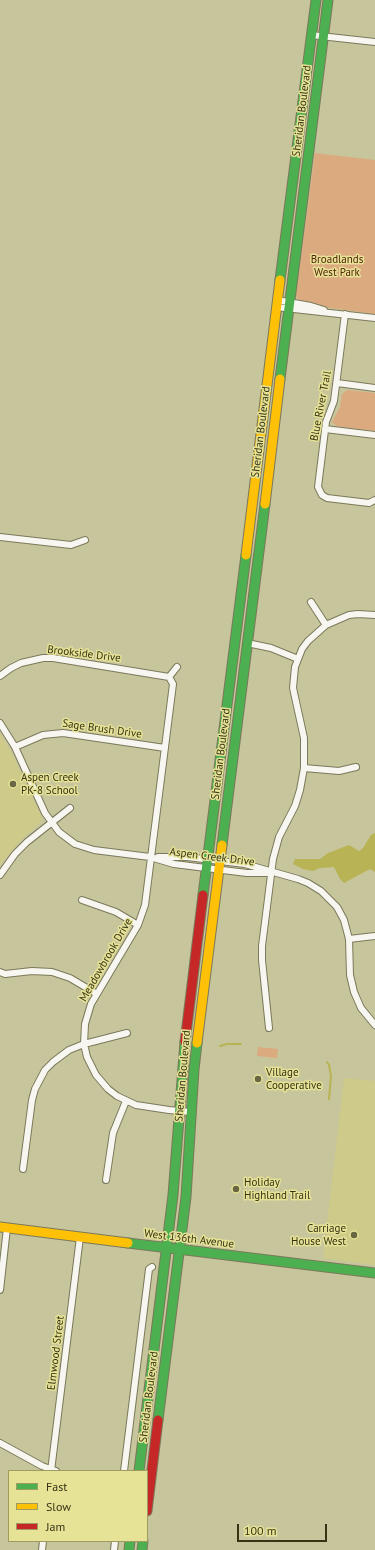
<!DOCTYPE html>
<html>
<head>
<meta charset="utf-8">
<style>
	body { margin:0 }
	#map { position:relative; width:375px; height:1550px; overflow:hidden; background:#c7c59b; font-family:"PT Sans",sans-serif }
	canvas { display:block }
	.legend { position:absolute; left:8px; top:1470px; width:140px; height:72px; box-sizing:border-box; background:#e6e296; border:1px solid #9f9c62; margin:0; padding:5px 7px; list-style:none; font-size:12px; color:#353314 }
	.legend li { display:flex; align-items:center; gap:8px; height:20px }
	.legend b { width:20px; border:1px solid #9f9c62 }
	.scale { position:absolute; left:237px; top:1524px; width:90px; height:18px; box-sizing:border-box; border:2px solid #353314; border-top:0; padding-left:5px; font-size:12px; line-height:14px; white-space:nowrap; color:#353314; -webkit-text-stroke:3px #e6e296; paint-order:stroke }
</style>
</head>
<body>
<div id="map">
<canvas width="375" height="1550"></canvas>
<ul class="legend">
<li><b style="height:5px;background:#4caf50"></b>Fast</li>
<li><b style="height:5px;background:#ffc107"></b>Slow</li>
<li><b style="height:5px;background:#c62828"></b>Jam</li>
</ul>
<div class="scale">100 m</div>
</div>
<script>
const ctx = document.querySelector('canvas').getContext('2d');
ctx.lineJoin = 'round';
function fillPath(path, color) {
  ctx.fillStyle = color;
  ctx.fill(path, 'evenodd');
}
function toPath(rows) {
  const path = new Path2D();
  for (const r of rows) {
    path.moveTo(r[0], r[1]);
    for (let i = 2; i < r.length; i += 2) path.lineTo(r[i], r[i + 1]);
  }
  return path;
}
function stroke(path, color, width, dash) {
  ctx.strokeStyle = color;
  ctx.lineWidth = width;
  ctx.lineCap = dash ? 'butt' : 'round';
  ctx.setLineDash(dash || []);
  ctx.stroke(path);
}
function label(font, color, halo, rows, align = 'center') {
  ctx.font = font + ' "PT Sans",sans-serif';
  ctx.lineWidth = 3;
  ctx.setLineDash([]);
  ctx.textBaseline = 'middle';
  ctx.strokeStyle = halo;
  ctx.fillStyle = color;
  for (const [text, x, y, turn = 0] of rows) {
    ctx.save();
    ctx.translate(x, y);
    ctx.rotate((+turn || 0) * Math.PI / 180);
    ctx.textAlign = isNaN(turn) ? turn : align;
    if (halo) ctx.strokeText(text, 0, 0);
    ctx.fillText(text, 0, 0);
    ctx.restore();
  }
}
fillPath(toPath([
	[0,733,11,752,42,818,40,823,22,839,0,865],
	[344,1078,375,1081,375,1265,323,1258]
]), '#ceca89');
fillPath(toPath([
	[315,153,375,160,375,314,330,308,299,301,296,296],
	[347,390,375,393,375,431,336,426,332,422,340,407,342,394],
	[258,1047,278,1049,277,1058,257,1056]
]), '#dcaa7f');
fillPath(toPath([
	[375,833,375,872,370,869,344,883,340,879,334,867,320,868,313,871,303,869,293,864,295,859,320,859,328,853,349,845,359,851,363,848,371,835]
]), '#b8b354');
stroke(toPath([
	[220,1046,227,1044,241,1044],
	[327,1062,329,1065,331,1076,329,1099]
]), '#b8b354', 2);
const street = toPath([
	[311,35,375,42],
	[277,300,311,306,324,310],
	[276,307,375,318],
	[345,314,334,401,326,422,318,487,322,495,327,498,369,503,375,500],
	[337,383,375,388],
	[325,429,375,435],
	[0,537,71,545,85,540],
	[311,602,326,625],
	[247,643,271,648,298,659],
	[0,676,11,668,21,663,43,658,53,658,169,677],
	[169,677,173,684,145,905,138,925,91,1004,85,1024,84,1044,87,1057,96,1075,108,1089,117,1096,136,1105,169,1110,191,1112],
	[169,677,177,667],
	[0,723,15,747,45,813,59,832,75,844,94,850,150,857,174,864,206,868,247,873,271,873],
	[15,747,43,735,63,733,165,748],
	[304,768,339,771,356,767],
	[158,857,187,857,245,864,298,879,308,883,321,891,337,907,344,920,349,939,350,975,354,992,361,1008,375,1025],
	[0,875,15,854,27,842,70,808],
	[82,900,116,912,138,925],
	[349,939,375,936],
	[0,972,5,974,32,971,52,972,70,978,97,994],
	[269,1028,262,960,262,946,273,859,279,837,295,806,300,790,304,768,304,738,293,688,295,667,302,649,308,641,326,625,349,615,358,614,375,615],
	[23,1169,32,1100,35,1089,45,1070,53,1062,69,1050,84,1044,127,1033],
	[106,1180,113,1133,126,1101],
	[0,1290,7,1228],
	[0,1443,42,1466,56,1471],
	[51,1471,80,1237],
	[124,1471,149,1269,152,1267],
	[42,1550,43,1541],
	[114,1550,115,1541]
]);
const fast = toPath([
	[280,280,316,0],
	[280,379,328,0],
	[222,845,265,504],
	[203,895,246,555],
	[128,1243,375,1273],
	[158,1420,186,1197,194,1070,197,1043],
	[139,1471,173,1195,185,1042],
	[129,1550,130,1541],
	[142,1550,143,1541]
]);
const slow = toPath([
	[265,504,280,379],
	[246,555,280,280],
	[197,1043,222,845],
	[0,1227,128,1243]
]);
const jam = toPath([
	[185,1042,203,895],
	[147,1511,158,1420]
]);
stroke(street, '#7b795b', 8);
stroke(fast, '#7b795b', 11);
stroke(slow, '#7b795b', 11);
stroke(jam, '#7b795b', 11);
stroke(street, '#f7f6f0', 6);
stroke(fast, '#4caf50', 9);
stroke(slow, '#ffc107', 9);
stroke(jam, '#c62828', 9);
for (const [x, y, r, color] of [
	[13,784,4,"#686643"],
	[258,1079,4,"#686643"],
	[236,1189,4,"#686643"],
	[354,1235,4,"#686643"]
]) {
  const dot = new Path2D();
  dot.arc(x, y, r, 0, 2 * Math.PI);
  ctx.fillStyle = color;
  ctx.fill(dot);
  stroke(dot, '#e6e296', 1.5);
}
label('11px', '#353314', '#e6e296', [
	["Sheridan Boulevard",302,111,-83],
	["Blue River Trail",321,406,-79],
	["Sheridan Boulevard",261,432,-83],
	["Brookside Drive",84,654,7],
	["Sage Brush Drive",102,729,8],
	["Sheridan Boulevard",221,754,-83],
	["Aspen Creek Drive",212,857,7],
	["Meadowbrook Drive",106,960,-60],
	["Sheridan Boulevard",183,1076,-85],
	["West 136th Avenue",189,1239,7],
	["Elmwood Street",56,1353,-83],
	["Sheridan Boulevard",149,1397,-83]
]);
label('11px', '#532309', '#e6e296', [
	["Broadlands",337,260],
	["West Park",337,273]
]);
label('11px', '#353314', '#e6e296', [
	["Aspen Creek",21,778],
	["PK-8 School",21,791],
	["Village",266,1073],
	["Cooperative",266,1086],
	["Holiday",244,1183],
	["Highland Trail",244,1196],
	["Carriage",346,1229,"right"],
	["House West",346,1242,"right"]
], 'left');
</script>
</body>
</html>
